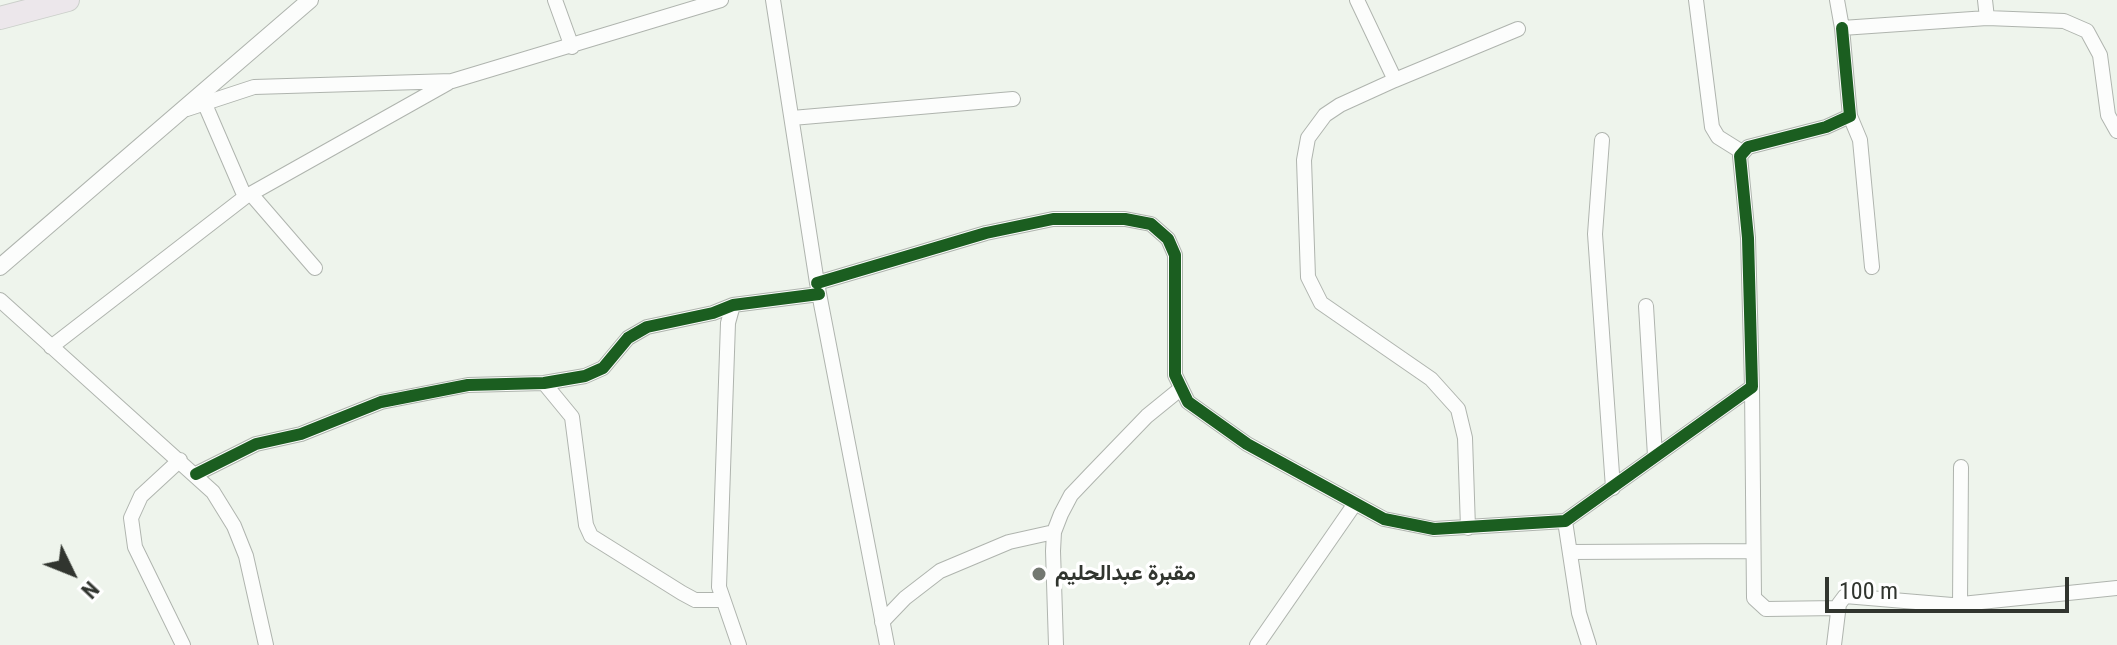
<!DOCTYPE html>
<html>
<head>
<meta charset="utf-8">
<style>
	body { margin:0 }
	#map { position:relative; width:2117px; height:645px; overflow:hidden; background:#eef4ec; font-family:"Roboto Condensed",sans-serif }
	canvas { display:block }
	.north { position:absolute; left:32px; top:533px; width:80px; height:80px; -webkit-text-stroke:6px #fff; paint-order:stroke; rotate:133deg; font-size:22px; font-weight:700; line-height:32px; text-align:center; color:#31352f }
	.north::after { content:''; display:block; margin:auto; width:28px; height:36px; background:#31352f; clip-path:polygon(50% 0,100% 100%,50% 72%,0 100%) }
	.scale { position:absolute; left:1825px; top:577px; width:244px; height:36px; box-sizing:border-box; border:4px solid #31352f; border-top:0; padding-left:10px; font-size:24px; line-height:28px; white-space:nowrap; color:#31352f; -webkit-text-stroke:6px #fff; paint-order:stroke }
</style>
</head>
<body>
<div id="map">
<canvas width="2117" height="645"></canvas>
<div class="north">N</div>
<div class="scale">100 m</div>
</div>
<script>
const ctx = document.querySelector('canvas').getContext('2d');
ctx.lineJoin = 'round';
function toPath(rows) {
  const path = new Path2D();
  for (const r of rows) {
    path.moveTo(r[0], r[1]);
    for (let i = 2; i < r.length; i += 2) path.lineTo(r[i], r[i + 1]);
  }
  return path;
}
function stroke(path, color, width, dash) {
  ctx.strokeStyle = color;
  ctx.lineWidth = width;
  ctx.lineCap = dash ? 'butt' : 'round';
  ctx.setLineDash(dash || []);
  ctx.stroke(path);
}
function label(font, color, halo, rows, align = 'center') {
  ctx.font = font + ' "Roboto Condensed",Vazirmatn,sans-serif';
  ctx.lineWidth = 7;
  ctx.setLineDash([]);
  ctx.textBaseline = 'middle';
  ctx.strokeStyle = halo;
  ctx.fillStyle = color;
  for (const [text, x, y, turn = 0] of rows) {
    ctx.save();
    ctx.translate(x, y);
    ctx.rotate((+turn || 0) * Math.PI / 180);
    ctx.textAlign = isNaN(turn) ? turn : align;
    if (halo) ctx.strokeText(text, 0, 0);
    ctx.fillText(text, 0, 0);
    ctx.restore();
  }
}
const minor = toPath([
	[555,0,572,47],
	[773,0,817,283,887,645],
	[1357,0,1395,80,1340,105,1325,115,1308,138,1304,160,1308,277,1321,303,1431,379,1458,409,1465,438,1468,528],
	[1696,0,1712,127,1718,137,1742,152],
	[1837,0,1842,28,1987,18],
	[1985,0,1987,18,2064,21,2087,31,2100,55,2108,115,2117,131],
	[1395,80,1518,29],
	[204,102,245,197],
	[187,109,254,87,452,81,721,0],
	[1850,116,1860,140,1872,267],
	[792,118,1013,99],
	[1602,140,1595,234,1613,488],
	[251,194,315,268],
	[817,283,986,233,1053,219,1125,219,1151,224,1168,239,1175,255,1175,375,1188,402,1247,444,1384,519,1434,529,1565,521,1752,387,1748,238,1740,156,1748,147,1826,127,1850,116,1842,28],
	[0,300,213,492,234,526,246,556,266,645],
	[733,305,728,323,719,587,739,645],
	[1646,306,1655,456],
	[51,347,245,197,448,83],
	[544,383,572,417,586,525,591,536,682,593,695,600,721,600],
	[1752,387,1754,598,1766,609,1838,608],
	[180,460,141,496,131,518,135,547,183,645],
	[196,474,256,444,301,434,381,402,468,385,544,383,585,376,603,368,628,338,647,327,713,313,733,305,819,294],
	[1565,521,1579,613,1589,645],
	[1570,552,1752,551],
	[1960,605,1961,467],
	[882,622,905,598,940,571,1009,542,1054,532],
	[1056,645,1053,551,1054,532,1061,514,1071,495,1091,474,1147,416,1179,390],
	[1257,645,1354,505],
	[1834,645,1839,604,1845,596,1952,605,2117,588]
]);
const tertiary = toPath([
	[0,267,310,0]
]);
const primary = toPath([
	[0,18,68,0]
]);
stroke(minor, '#afb4ae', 16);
stroke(tertiary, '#afb4ae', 18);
stroke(primary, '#cbcfca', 24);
stroke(minor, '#fcfdfc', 14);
stroke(tertiary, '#fcfdfc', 16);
stroke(primary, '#ece7eb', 22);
stroke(toPath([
	[817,283,986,233,1053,219,1125,219,1151,224,1168,239,1175,255,1175,375,1188,402,1247,444,1384,519,1434,529,1565,521,1752,387,1748,238,1740,156,1748,147,1826,127,1850,116,1842,28],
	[196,474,256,444,301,434,381,402,468,385,544,383,585,376,603,368,628,338,647,327,713,313,733,305,819,294]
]), '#1b5e20', 12);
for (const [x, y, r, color] of [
	[1039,574,8,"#737871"]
]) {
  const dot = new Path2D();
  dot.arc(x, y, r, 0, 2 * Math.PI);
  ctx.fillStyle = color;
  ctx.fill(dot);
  stroke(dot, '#fff', 3);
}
label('bold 22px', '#31352f', '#fff', [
	["مقبرة عبدالحليم",1055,574]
], 'left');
</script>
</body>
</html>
